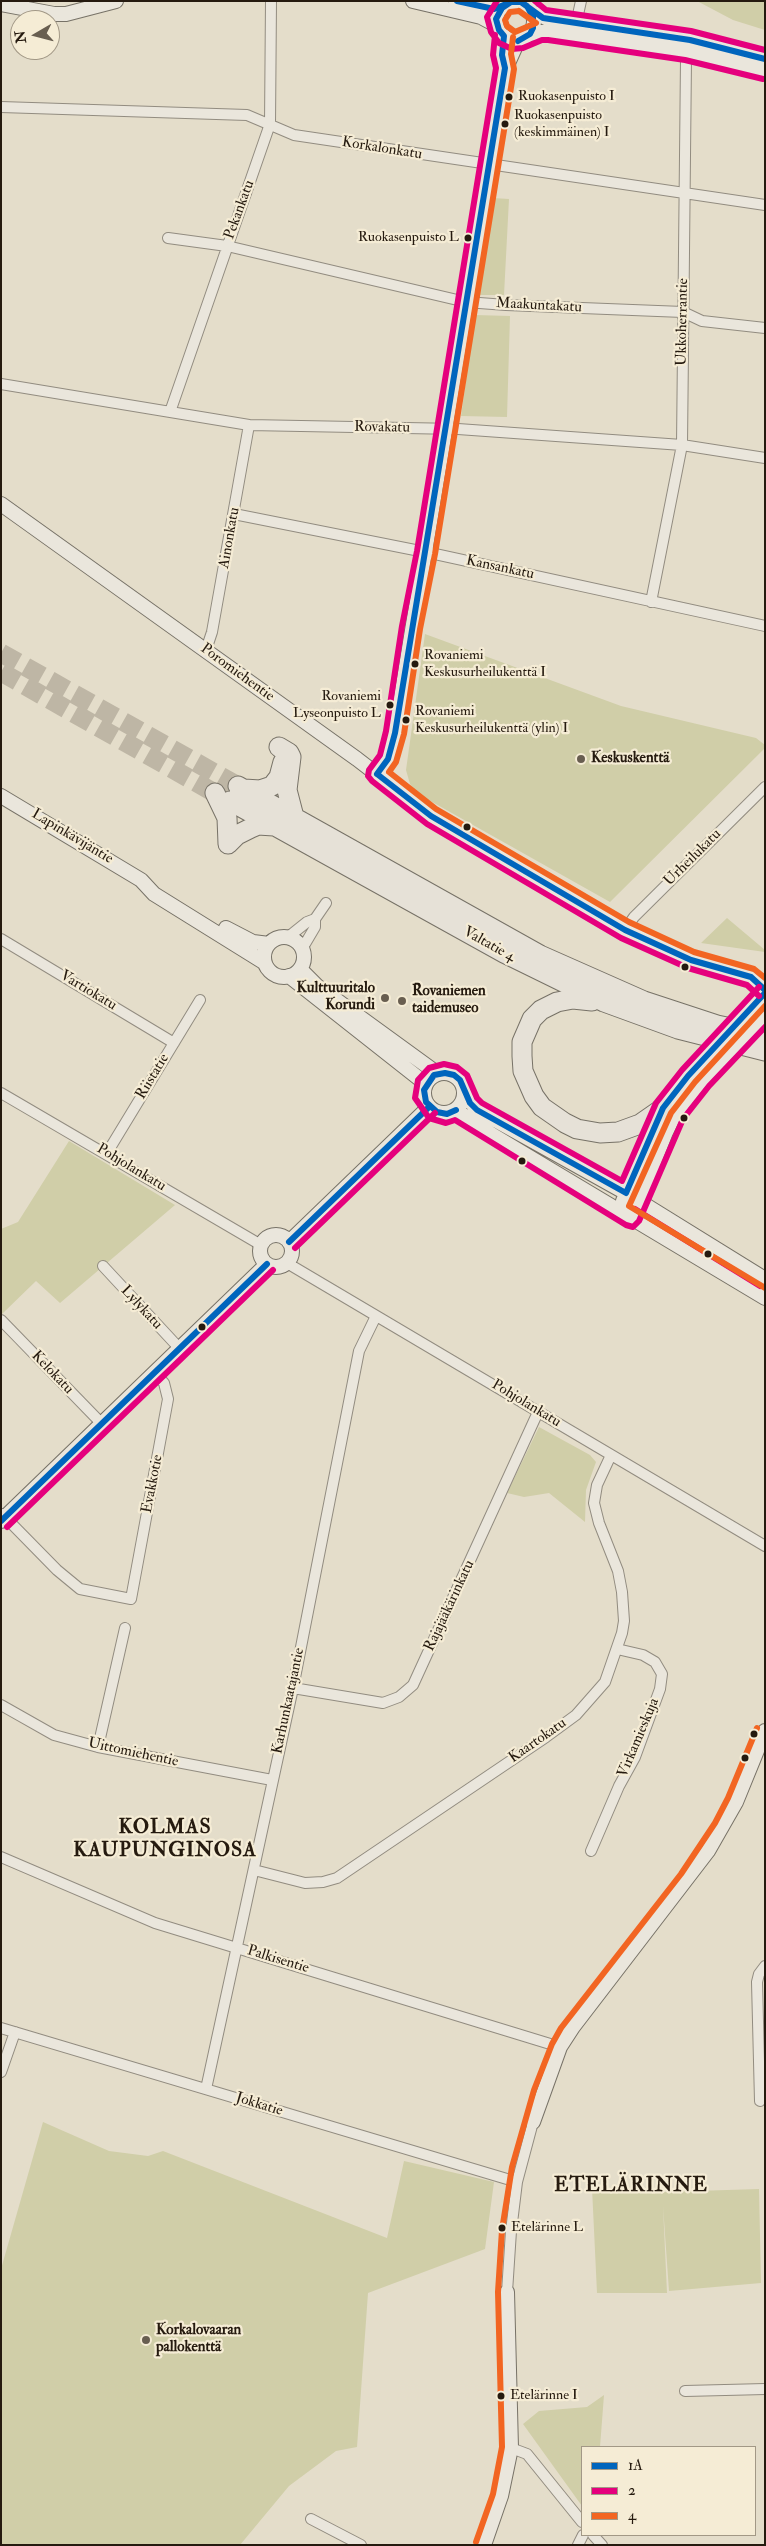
<!DOCTYPE html>
<html>
<head>
<meta charset="utf-8">
<style>
	body { margin:0 }
	#map { position:relative; width:766px; height:2546px; overflow:hidden; background:#e4ddca; font-family:"IM FELL Double Pica",serif }
	canvas { display:block }
	.frame { position:absolute; inset:0; border:2px solid #251a0f; pointer-events:none }
	.legend { position:absolute; left:581px; top:2446px; width:175px; height:90px; box-sizing:border-box; background:#f5ecd5; border:1px solid #a29886; margin:0; padding:6px 9px; list-style:none; font-size:15px; color:#251a0f }
	.legend li { display:flex; align-items:center; gap:10px; height:25px }
	.legend b { width:25px; border:1px solid #a29886 }
	.north { position:absolute; left:10px; top:10px; width:50px; height:50px; box-sizing:border-box; background:#f5ecd5; border:1px solid #a29886; border-radius:50%; rotate:262deg; font-size:14px; font-weight:700; line-height:20px; text-align:center; color:#251a0f }
	.north::after { content:''; display:block; margin:auto; width:18px; height:22px; background:#685e50; clip-path:polygon(50% 0,100% 100%,50% 72%,0 100%) }
</style>
</head>
<body>
<div id="map">
<canvas width="766" height="2546"></canvas>
<div class="frame"></div>
<ul class="legend">
<li><b style="height:6px;background:#0065bd"></b>1A</li>
<li><b style="height:6px;background:#e5007d"></b>2</li>
<li><b style="height:6px;background:#f26522"></b>4</li>
</ul>
<div class="north">N</div>
</div>
<script>
const ctx = document.querySelector('canvas').getContext('2d');
ctx.lineJoin = 'round';
function fillPath(path, color) {
  ctx.fillStyle = color;
  ctx.fill(path, 'evenodd');
}
function toPath(rows) {
  const path = new Path2D();
  for (const r of rows) {
    if (r.length === 3) {
      path.moveTo(r[0] + r[2], r[1]);
      path.arc(r[0], r[1], r[2], 0, 2 * Math.PI);
      continue;
    }
    path.moveTo(r[0], r[1]);
    for (let i = 2; i < r.length; i += 2) path.lineTo(r[i], r[i + 1]);
  }
  return path;
}
function stroke(path, color, width, dash) {
  ctx.strokeStyle = color;
  ctx.lineWidth = width;
  ctx.lineCap = dash ? 'butt' : 'round';
  ctx.setLineDash(dash || []);
  ctx.stroke(path);
}
function label(font, color, halo, rows, align = 'center') {
  ctx.font = font + ' "IM FELL Double Pica",serif';
  ctx.lineWidth = 4.5;
  ctx.setLineDash([]);
  ctx.textBaseline = 'middle';
  ctx.strokeStyle = halo;
  ctx.fillStyle = color;
  for (const [text, x, y, turn = 0] of rows) {
    ctx.save();
    ctx.translate(x, y);
    ctx.rotate((+turn || 0) * Math.PI / 180);
    ctx.textAlign = isNaN(turn) ? turn : align;
    if (halo) ctx.strokeText(text, 0, 0);
    ctx.fillText(text, 0, 0);
    ctx.restore();
  }
}
fillPath(toPath([
	[697,1,765,1,765,30,733,20],
	[493,198,509,199,504,295,477,295],
	[475,315,510,316,507,417,461,416],
	[425,634,621,706,756,738,765,745,765,748,610,902,418,794,410,784,406,770],
	[727,918,765,950,765,952,701,943],
	[69,1141,175,1205,60,1303,36,1281,1,1315,1,1229,18,1222],
	[539,1427,590,1455,596,1462,586,1490,585,1522,549,1493,524,1497,507,1493],
	[43,2122,109,2151,148,2156,163,2151,387,2238,404,2161,494,2182,485,2249,368,2293,357,2447,336,2451,289,2486,240,2545,1,2545,1,2269],
	[592,2188,663,2192,759,2189,761,2283,669,2291,663,2206,667,2293,597,2293],
	[604,2395,600,2447,582,2447,582,2506,523,2424,539,2411,587,2407]
]), '#d0cea8');
stroke(toPath([
	[1,653,238,786],
	[1,672,229,801]
]), '#beb6a5', 19, [19, 9]);
const street = toPath([
	[576,24,581,1],
	[1,107,247,115,294,135,765,205],
	[168,238,227,246,466,302,506,305,683,312,702,321,765,328],
	[1,384,249,425,458,429,682,445,765,458],
	[170,412,270,124,271,1],
	[234,514,435,554,765,626],
	[651,602,682,445,686,59,688,46],
	[206,650,212,632,249,425],
	[625,930,634,917,765,787],
	[287,938,307,922,315,919],
	[1,939,174,1043],
	[302,949,315,927,315,919,326,903],
	[1,1093,261,1245],
	[107,1153,200,1000],
	[287,1263,765,1546],
	[103,1266,180,1349],
	[1,1320,103,1425],
	[2,1514,57,1570,80,1589,131,1599,168,1399,164,1383,154,1372],
	[293,1688,383,1703,399,1697,413,1685,538,1412],
	[1,1705,54,1735,98,1747,272,1780],
	[98,1747,125,1628],
	[591,1851,619,1786,635,1757,660,1689,662,1674,655,1662,643,1655,617,1649],
	[1,1857,155,1923,560,2047],
	[254,1870,305,1883,323,1882,337,1878,546,1737,576,1715,605,1682,622,1633,624,1621,622,1592,618,1571,599,1523,594,1503,597,1485,611,1455],
	[1,2028,517,2182],
	[1,2072,15,2032],
	[206,2089,293,1688,359,1351,376,1316],
	[760,2101,757,1982,759,1974,765,1966],
	[507,2292,511,2231,517,2182,533,2122],
	[685,2391,765,2389],
	[511,2448,527,2454,582,2522],
	[311,2519,361,2545],
	[593,2535,602,2545],
	[578,2545,583,2535]
]);
const secondary = toPath([
	[413,1,481,17,496,25],
	[456,1,482,8,502,8],
	[515,21,19],
	[1,4,54,14,66,14,116,1],
	[532,12,551,20,690,40,765,59],
	[530,34,549,31,666,48,765,70],
	[504,36,502,55,505,68],
	[1,504,357,759,431,816,625,930,691,960,751,977,765,990],
	[377,774,388,759,395,733,505,70,518,41],
	[1,796,141,880,154,894,265,963],
	[226,928,253,942,269,944],
	[284,957,20],
	[300,969,317,986,438,1074],
	[289,976,426,1084],
	[752,1008,765,993],
	[444,1093,20],
	[465,1094,477,1110,626,1193,765,1279],
	[456,1110,491,1134,765,1298],
	[623,1201,663,1108,688,1076],
	[636,1208,666,1132,675,1114,702,1080],
	[276,1251,16],
	[289,1242,429,1107],
	[1,1521,267,1264],
	[533,2122,560,2047,573,2027,708,1851,736,1802,765,1731],
	[484,2545,501,2496,511,2448,507,2292]
]);
const highway = toPath([
	[279,747,289,753,291,757,287,790,294,817],
	[238,786,540,955,644,1001,717,1025,765,1035],
	[244,789,260,790,272,786,279,777,283,762],
	[215,793,227,818,228,844],
	[230,801,504,953,604,1002,678,1029,765,1051],
	[228,844,237,835,251,828,258,825,274,826],
	[592,1001,573,999,557,1002,541,1010,532,1019,522,1042,522,1056,523,1071,534,1096,542,1107,565,1123,577,1129,600,1133,618,1132,640,1124,663,1108]
]);
stroke(street, '#928c80', 12);
stroke(secondary, '#777267', 16);
stroke(highway, '#777267', 21);
stroke(street, '#eae6dc', 10);
stroke(secondary, '#eae6dc', 14);
stroke(highway, '#e6e1d7', 19);
const secondaryBridge = toPath([
	[688,1076,752,1008],
	[702,1080,765,1014]
]);
stroke(secondaryBridge, '#777267', 16, []);
stroke(secondaryBridge, '#eae6dc', 14);
stroke(toPath([
	[457,1,494,9,511,2,521,2,543,18,690,40,765,59],
	[377,774,388,759,395,733,505,68,502,55,504,36,499,30,496,19,502,8,511,2,521,2,527,6,533,17,533,28,530,34,518,41],
	[377,774,431,816,625,930,691,960,751,977,765,990],
	[456,1110,447,1114,437,1112,426,1102,424,1090,434,1075,445,1073,454,1075,460,1080,470,1103,477,1110,626,1193,663,1108,688,1076,765,993],
	[289,1242,429,1107],
	[1,1521,267,1264]
]), '#0065bd', 6);
stroke(toPath([
	[497,1,487,17,491,32,499,43,512,49,523,48,542,40,548,40,685,60,763,79],
	[535,1,546,10,691,31,765,50],
	[495,35,493,55,496,68,417,551,402,626,386,731,380,755,369,770,368,776,372,781,427,824,621,938,688,968,747,985,759,996],
	[759,987,682,1070,656,1103,622,1181,482,1103,477,1098,467,1075,457,1067,444,1064,429,1068,418,1080,415,1098,429,1118,446,1123,455,1120,626,1225,633,1227,639,1221,683,1119,709,1086,765,1027],
	[635,1209,760,1286],
	[295,1248,435,1113],
	[7,1527,273,1270]
]), '#e5007d', 6);
stroke(toPath([
	[519,11,536,23,515,32,507,26,505,20,510,12,519,11],
	[513,37,511,54,514,69,435,554,420,629,404,734,396,762,389,772,436,809,629,922,694,952,754,969,765,978],
	[765,1006,695,1082,671,1113,629,1206,765,1288],
	[476,2542,493,2494,502,2447,498,2292,502,2230,512,2167,534,2090,552,2044,561,2028,681,1874,715,1823,728,1798,757,1728]
]), '#f26522', 6);
for (const [x, y, r, color] of [
	[509,97,4.5,"#251a0f"],
	[505,124,4.5,"#251a0f"],
	[468,238,4.5,"#251a0f"],
	[415,664,4.5,"#251a0f"],
	[390,705,4.5,"#251a0f"],
	[406,720,4.5,"#251a0f"],
	[581,759,5,"#685e50"],
	[467,827,4.5,"#251a0f"],
	[685,967,4.5,"#251a0f"],
	[385,998,5,"#685e50"],
	[402,1001,5,"#685e50"],
	[684,1118,4.5,"#251a0f"],
	[522,1161,4.5,"#251a0f"],
	[708,1254,4.5,"#251a0f"],
	[202,1327,4.5,"#251a0f"],
	[754,1734,4.5,"#251a0f"],
	[745,1758,4.5,"#251a0f"],
	[502,2228,4.5,"#251a0f"],
	[146,2340,5,"#685e50"],
	[501,2396,4.5,"#251a0f"]
]) {
  const dot = new Path2D();
  dot.arc(x, y, r, 0, 2 * Math.PI);
  ctx.fillStyle = color;
  ctx.fill(dot);
  stroke(dot, '#f5ecd5', 2);
}
label('14px', '#251a0f', '#f5ecd5', [
	["Ruokasenpuisto I",518,97],
	["Ruokasenpuisto",514,116],
	["(keskimmäinen) I",514,133],
	["Ruokasenpuisto L",459,238,"right"],
	["Rovaniemi",424,656],
	["Keskusurheilukenttä I",424,673],
	["Rovaniemi",381,697,"right"],
	["Lyseonpuisto L",381,714,"right"],
	["Rovaniemi",415,712],
	["Keskusurheilukenttä (ylin) I",415,729],
	["Etelärinne L",511,2228],
	["Etelärinne I",510,2396]
], 'left');
label('15px', '#251a0f', '#f5ecd5', [
	["Korkalonkatu",382,149,9],
	["Pekankatu",240,210,-70],
	["Maakuntakatu",539,306,3],
	["Ukkoherrantie",683,322,-89],
	["Rovakatu",382,428,1],
	["Ainonkatu",230,538,-80],
	["Kansankatu",500,568,12],
	["Poromiehentie",237,673,36],
	["Lapinkävijäntie",72,837,31],
	["Urheilukatu",693,858,-45],
	["Valtatie 4",489,945,29],
	["Vartiokatu",88,991,31],
	["Riistatie",153,1077,-59],
	["Pohjolankatu",131,1168,31],
	["Lylykatu",141,1308,47],
	["Kelokatu",52,1373,46],
	["Pohjolankatu",526,1404,31],
	["Evakkotie",153,1484,-79],
	["Rajajääkärinkatu",450,1606,-65],
	["Karhunkaatajantie",289,1701,-78],
	["Virkamieskuja",639,1738,-67],
	["Kaartokatu",538,1741,-35],
	["Uittomiehentie",133,1753,12],
	["Palkisentie",278,1960,17],
	["Jokkatie",259,2105,17]
]);
label('bold 15px', '#251a0f', '#f5ecd5', [
	["Keskuskenttä",591,759],
	["Kulttuuritalo",375,989,"right"],
	["Korundi",375,1006,"right"],
	["Rovaniemen",412,992],
	["taidemuseo",412,1009],
	["Korkalovaaran",156,2331],
	["pallokenttä",156,2348]
], 'left');
ctx.letterSpacing = '1px';
label('bold 20px', '#251a0f', '#f5ecd5', [
	["KOLMAS",165,1829],
	["KAUPUNGINOSA",165,1852],
	["ETELÄRINNE",631,2187]
]);
ctx.letterSpacing = '0px';
</script>
</body>
</html>
